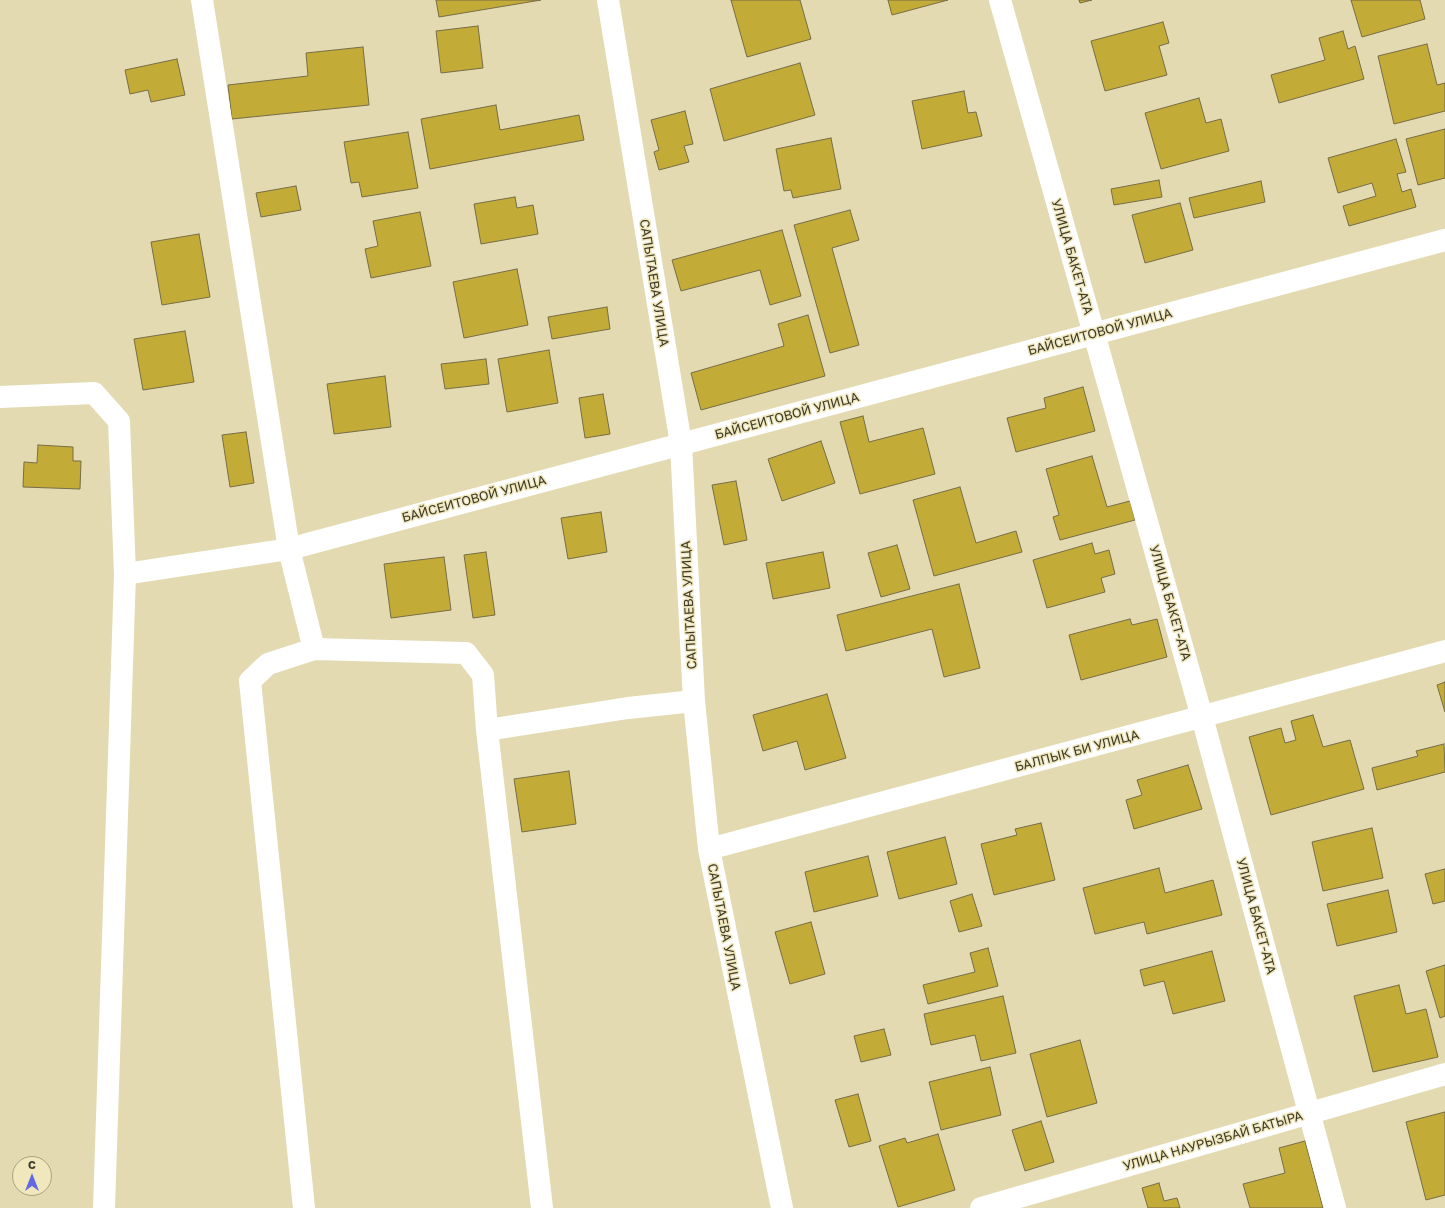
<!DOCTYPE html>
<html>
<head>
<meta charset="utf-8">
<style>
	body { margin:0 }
	#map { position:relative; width:1445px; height:1208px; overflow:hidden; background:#e3dab1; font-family:"Golos Text",sans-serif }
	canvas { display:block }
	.north { position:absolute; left:12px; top:1156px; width:40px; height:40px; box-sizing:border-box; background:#f0e7bd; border:1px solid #a9a282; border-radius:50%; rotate:0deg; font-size:11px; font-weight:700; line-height:16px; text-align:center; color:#3e3b2a }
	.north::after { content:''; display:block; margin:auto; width:14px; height:18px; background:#6269e1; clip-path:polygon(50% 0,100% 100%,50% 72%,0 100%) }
</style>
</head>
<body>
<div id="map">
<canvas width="1445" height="1208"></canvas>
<div class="north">С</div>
</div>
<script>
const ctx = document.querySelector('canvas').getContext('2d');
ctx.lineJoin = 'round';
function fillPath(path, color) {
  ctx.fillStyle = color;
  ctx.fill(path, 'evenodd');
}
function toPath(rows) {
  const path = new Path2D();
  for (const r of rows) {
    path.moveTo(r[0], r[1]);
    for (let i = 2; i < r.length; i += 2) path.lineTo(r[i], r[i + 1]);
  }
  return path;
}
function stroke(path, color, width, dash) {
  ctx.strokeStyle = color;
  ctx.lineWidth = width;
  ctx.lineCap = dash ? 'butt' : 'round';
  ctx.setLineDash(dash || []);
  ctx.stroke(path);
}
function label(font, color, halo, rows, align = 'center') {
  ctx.font = font + ' "Golos Text",sans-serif';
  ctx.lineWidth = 3;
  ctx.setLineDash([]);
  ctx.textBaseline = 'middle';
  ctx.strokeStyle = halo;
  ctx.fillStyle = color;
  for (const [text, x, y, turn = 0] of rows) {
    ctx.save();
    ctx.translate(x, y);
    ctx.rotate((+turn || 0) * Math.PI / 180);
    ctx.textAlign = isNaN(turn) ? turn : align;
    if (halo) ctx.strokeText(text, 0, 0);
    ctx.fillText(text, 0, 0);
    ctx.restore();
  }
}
const building = toPath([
	[436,0,541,0,439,17,436,0],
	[731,0,800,0,811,39,747,57,731,0],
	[888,0,948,0,892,15,888,0],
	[1079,0,1092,0,1080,3,1079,0],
	[1351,0,1420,0,1425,19,1362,37,1351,0],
	[1163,22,1169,43,1159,46,1167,75,1105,91,1091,41,1163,22],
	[478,26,483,68,441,73,436,31,478,26],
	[1343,31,1348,49,1355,46,1364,79,1279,103,1271,75,1325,60,1319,38,1343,31],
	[1427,44,1437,85,1445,83,1445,111,1394,124,1378,56,1427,44],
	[363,47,369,105,232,119,228,85,308,76,306,53,363,47],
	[177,59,185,95,151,102,148,90,130,94,125,70,177,59],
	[800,63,815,115,724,141,710,89,800,63],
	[964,91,968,113,976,112,982,136,922,149,912,101,964,91],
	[1199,98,1206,123,1221,119,1229,151,1161,169,1145,113,1199,98],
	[496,105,500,130,579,115,584,140,430,169,421,119,496,105],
	[685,111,693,144,684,146,689,162,659,170,654,152,659,150,651,120,685,111],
	[1445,129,1445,178,1418,185,1406,139,1445,129],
	[408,132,418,188,362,197,359,182,351,183,344,142,408,132],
	[831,138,841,189,793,198,791,190,784,191,776,149,831,138],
	[1396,139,1406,172,1397,174,1402,192,1411,189,1416,207,1349,226,1343,206,1376,196,1372,183,1338,193,1328,158,1396,139],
	[1159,180,1162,197,1114,205,1111,189,1159,180],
	[1261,181,1265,202,1194,218,1189,198,1261,181],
	[296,186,301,210,261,217,256,193,296,186],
	[515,197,517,208,533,205,538,234,481,244,474,204,515,197],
	[1180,203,1193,250,1145,263,1132,215,1180,203],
	[850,210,859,240,832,248,859,345,830,353,794,225,850,210],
	[420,212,431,266,371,278,365,249,378,246,373,221,420,212],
	[782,230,801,296,770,305,760,270,681,291,672,260,782,230],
	[199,234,210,297,162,305,151,242,199,234],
	[517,269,528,325,464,338,453,282,517,269],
	[607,307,610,329,552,339,548,317,607,307],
	[808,315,825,376,701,410,691,373,784,346,778,324,808,315],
	[185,331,194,382,143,390,134,339,185,331],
	[549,350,558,403,507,412,498,359,549,350],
	[486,359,489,384,445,389,441,364,486,359],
	[385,376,391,427,334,434,327,384,385,376],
	[1083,387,1095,431,1016,452,1007,418,1046,408,1044,398,1083,387],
	[603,394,610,434,585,438,579,398,603,394],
	[863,416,869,442,923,428,935,474,860,494,840,422,863,416],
	[246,432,254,483,230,487,222,435,246,432],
	[821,441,835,483,782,501,768,459,821,441],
	[38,445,73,447,73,461,81,461,80,489,23,487,24,462,37,463,38,445],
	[1092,456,1107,507,1130,501,1135,520,1060,540,1053,517,1059,515,1046,469,1092,456],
	[736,481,747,540,724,545,712,485,736,481],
	[960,487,976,543,1016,531,1022,552,934,576,913,500,960,487],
	[601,512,607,552,568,559,561,518,601,512],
	[1092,543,1095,554,1109,550,1115,574,1101,578,1105,592,1047,608,1033,560,1092,543],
	[897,545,910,589,881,597,868,553,897,545],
	[486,552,495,615,473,618,464,555,486,552],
	[823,552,830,588,773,599,766,563,823,552],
	[444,557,451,610,391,618,384,564,444,557],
	[959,584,980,668,944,677,932,629,846,651,837,615,959,584],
	[1130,619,1132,625,1157,619,1167,657,1081,680,1069,635,1130,619],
	[1445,682,1445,712,1437,685,1445,682],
	[827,694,846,758,805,770,797,741,763,751,753,715,827,694],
	[1313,715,1323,747,1350,740,1364,789,1271,815,1249,737,1281,728,1285,743,1296,740,1291,721,1313,715],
	[1444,744,1445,772,1377,790,1372,768,1418,756,1416,751,1444,744],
	[1188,765,1202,809,1134,829,1126,800,1142,795,1137,780,1188,765],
	[569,771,576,824,522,832,514,779,569,771],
	[1041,823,1055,880,994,895,981,844,1017,835,1015,829,1041,823],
	[1372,828,1383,878,1323,891,1312,842,1372,828],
	[945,837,957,884,899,899,887,852,945,837],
	[868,856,878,896,814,912,805,872,868,856],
	[1159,868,1165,893,1213,880,1222,915,1147,934,1144,922,1095,934,1083,888,1159,868],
	[1445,869,1445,901,1433,904,1425,874,1445,869],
	[1388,890,1397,932,1337,946,1327,904,1388,890],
	[972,894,982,926,959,932,950,901,972,894],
	[811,922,825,974,790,984,775,932,811,922],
	[988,948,998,986,928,1004,923,985,975,972,970,953,988,948],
	[1212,951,1225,1001,1173,1014,1164,981,1144,986,1140,970,1212,951],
	[1445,965,1445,1016,1440,1018,1426,971,1445,965],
	[1399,985,1406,1014,1426,1009,1438,1057,1373,1072,1354,996,1399,985],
	[1003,996,1016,1053,981,1061,975,1035,931,1045,924,1014,1003,996],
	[884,1029,891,1055,861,1062,854,1036,884,1029],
	[1080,1040,1097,1103,1047,1117,1030,1054,1080,1040],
	[990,1067,1001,1115,941,1130,929,1082,990,1067],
	[858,1094,871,1141,849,1147,835,1100,858,1094],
	[1445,1112,1445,1195,1426,1200,1406,1122,1445,1112],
	[1041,1121,1054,1162,1025,1171,1012,1130,1041,1121],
	[938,1134,955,1190,898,1207,879,1146,905,1138,907,1143,938,1134],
	[1305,1141,1323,1208,1250,1208,1243,1184,1285,1173,1279,1148,1305,1141],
	[1159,1183,1164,1201,1177,1198,1180,1208,1148,1208,1142,1188,1159,1183]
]);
fillPath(building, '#c3ab37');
stroke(building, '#766d47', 1);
stroke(toPath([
	[202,0,289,549,314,649,268,664,250,681,304,1208],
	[608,0,681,444,694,701,709,849,782,1208],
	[1000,0,1202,717,1335,1208],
	[0,397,94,393,119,421,125,574,104,1208],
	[125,574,289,549,1445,240],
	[314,649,466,653,483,675,487,730,542,1208],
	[487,730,628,708,694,701],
	[709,849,1445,651],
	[981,1208,1445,1074]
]), '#fff', 22);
label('13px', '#3e3b2a', '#f0e7bd', [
	["УЛИЦА БАКЕТ-АТА",1072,257,74],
	["САПЫТАЕВА УЛИЦА",654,283,81],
	["БАЙСЕИТОВОЙ УЛИЦА",1100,332,-15],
	["БАЙСЕИТОВОЙ УЛИЦА",787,416,-15],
	["БАЙСЕИТОВОЙ УЛИЦА",474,499,-15],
	["УЛИЦА БАКЕТ-АТА",1170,603,74],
	["САПЫТАЕВА УЛИЦА",689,605,-93],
	["БАЛПЫК БИ УЛИЦА",1077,751,-15],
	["УЛИЦА БАКЕТ-АТА",1256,916,75],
	["САПЫТАЕВА УЛИЦА",724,927,79],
	["УЛИЦА НАУРЫЗБАЙ БАТЫРА",1213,1141,-16]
]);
</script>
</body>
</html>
